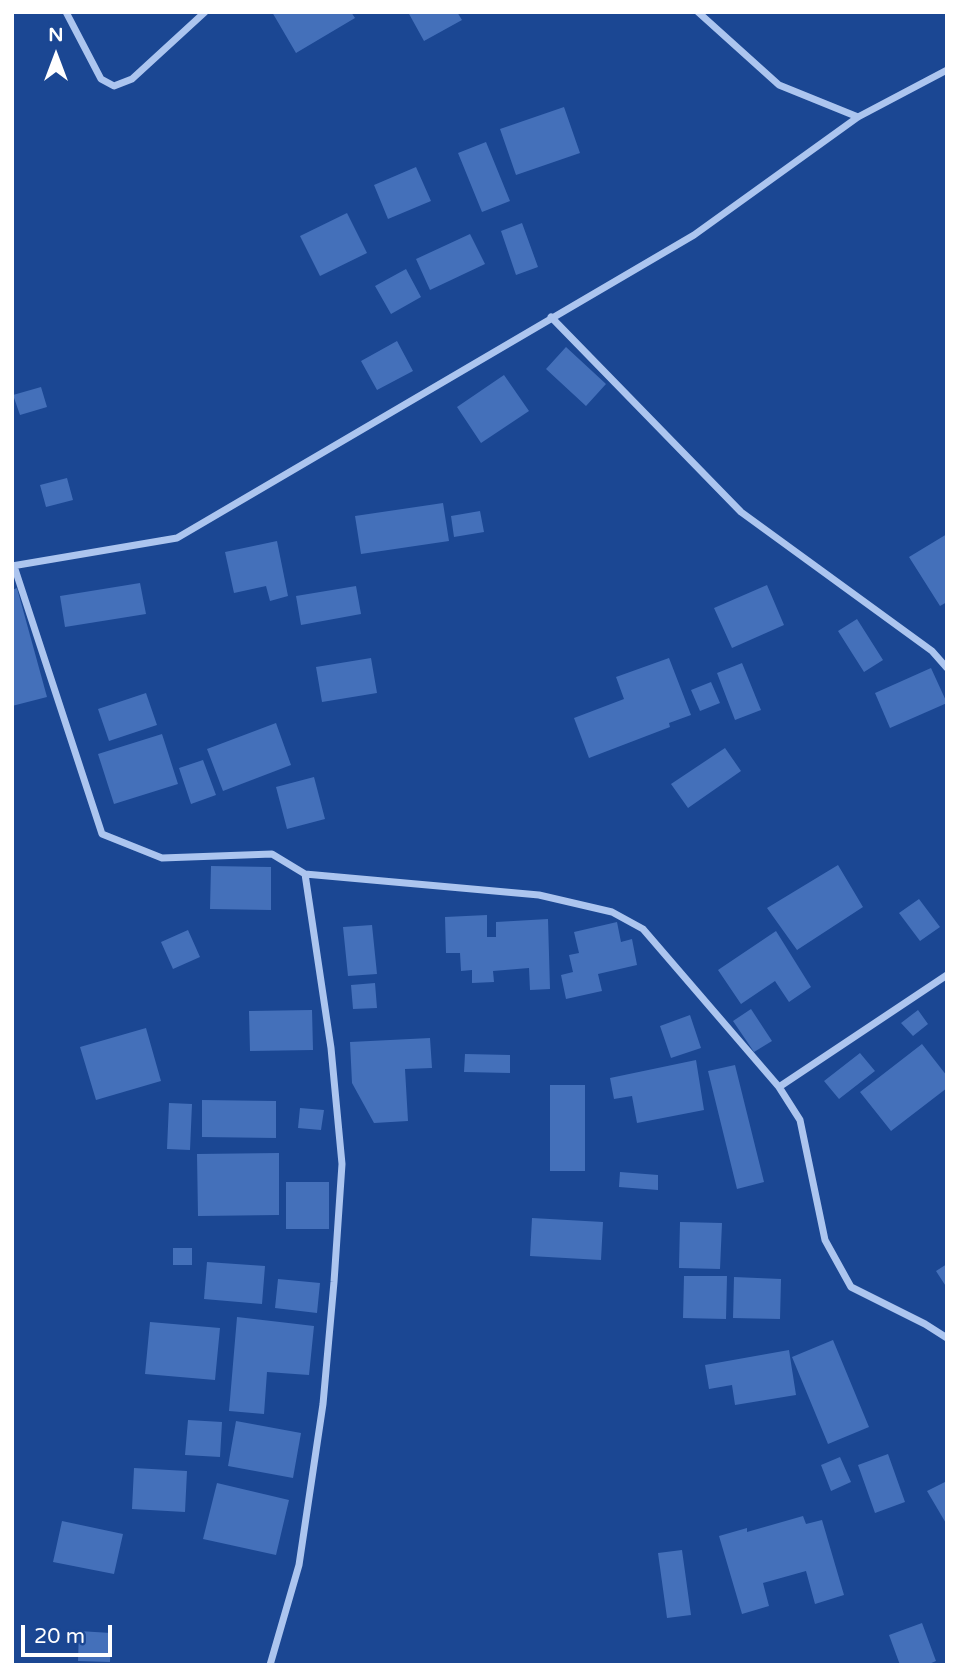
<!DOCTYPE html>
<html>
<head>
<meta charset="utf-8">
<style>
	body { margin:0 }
	#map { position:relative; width:959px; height:1677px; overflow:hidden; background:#1b4793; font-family:"Varela Round",sans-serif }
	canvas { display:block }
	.frame { position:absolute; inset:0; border:14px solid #fff; pointer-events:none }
	.north { position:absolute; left:21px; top:21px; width:70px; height:70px; -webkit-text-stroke:5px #1b4793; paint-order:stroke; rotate:0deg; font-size:19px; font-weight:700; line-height:28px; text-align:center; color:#fff }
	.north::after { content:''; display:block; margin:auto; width:24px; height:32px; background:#fff; clip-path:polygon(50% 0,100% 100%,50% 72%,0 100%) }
	.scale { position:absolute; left:21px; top:1625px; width:91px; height:32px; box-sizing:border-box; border:4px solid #fff; border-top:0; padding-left:9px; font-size:21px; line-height:24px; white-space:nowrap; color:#fff; -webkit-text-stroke:5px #1b4793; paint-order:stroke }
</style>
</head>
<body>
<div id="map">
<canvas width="959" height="1677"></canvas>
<div class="frame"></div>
<div class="north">N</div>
<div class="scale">20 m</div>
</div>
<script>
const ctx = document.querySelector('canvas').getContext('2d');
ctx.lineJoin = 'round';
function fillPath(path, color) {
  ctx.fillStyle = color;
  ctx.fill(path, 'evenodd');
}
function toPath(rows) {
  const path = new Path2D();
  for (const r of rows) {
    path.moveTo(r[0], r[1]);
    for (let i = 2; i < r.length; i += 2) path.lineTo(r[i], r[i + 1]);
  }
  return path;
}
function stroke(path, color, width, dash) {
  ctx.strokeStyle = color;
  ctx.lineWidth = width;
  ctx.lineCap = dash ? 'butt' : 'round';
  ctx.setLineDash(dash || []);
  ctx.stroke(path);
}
fillPath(toPath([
	[272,12,351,12,355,18,296,53],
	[408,12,457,12,462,20,424,41],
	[564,107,580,153,516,175,500,129],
	[486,142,510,201,482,212,458,153],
	[416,167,431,201,388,219,374,185],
	[347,213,367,253,320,276,300,236],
	[522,223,538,267,516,275,501,231],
	[470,234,485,264,430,290,416,259],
	[406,269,421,297,391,314,375,286],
	[397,341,413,371,377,390,361,361],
	[566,347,606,384,586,406,546,369],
	[504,375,529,411,481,443,457,407],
	[41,387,47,407,20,415,13,395],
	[67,478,73,500,46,507,40,485],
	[443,503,449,541,361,554,355,516],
	[480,511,484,532,454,537,451,516],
	[947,534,947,602,940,606,909,557],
	[277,541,288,596,270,601,266,586,234,593,225,552],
	[140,583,146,614,65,627,60,596],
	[767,585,784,625,732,648,714,608],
	[356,586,361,614,301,625,296,596],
	[17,588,47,697,12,706,12,590],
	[857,619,883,660,864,672,838,631],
	[371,658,377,693,322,702,316,667],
	[669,658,691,715,669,723,670,727,589,758,574,718,624,699,616,677],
	[742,663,761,710,735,720,717,673],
	[931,668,947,703,890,728,875,693],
	[711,682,720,703,700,711,691,690],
	[146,693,157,725,109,741,98,709],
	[276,723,291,765,223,791,207,749],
	[162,734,178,784,114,804,98,754],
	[725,748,741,771,688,808,671,784],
	[203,760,216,795,191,804,179,768],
	[314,777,325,819,287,829,276,787],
	[838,865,863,907,797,950,767,908],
	[211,866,271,867,271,910,210,909],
	[919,899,940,927,920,941,899,913],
	[487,915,487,937,496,937,496,922,548,919,550,989,530,990,529,968,493,971,494,982,472,983,472,970,461,971,460,953,446,953,445,917],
	[617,922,621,942,632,939,637,965,598,974,602,991,566,999,561,975,573,972,569,955,579,953,574,932],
	[372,925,377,974,348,976,343,927],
	[188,930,200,957,173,969,161,942],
	[776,931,811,987,789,1002,775,981,741,1004,718,970],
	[375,983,377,1008,353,1009,351,985],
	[751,1009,772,1041,754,1052,733,1021],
	[312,1010,313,1050,250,1051,249,1011],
	[918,1010,928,1024,913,1036,901,1023],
	[690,1015,701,1048,671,1058,660,1026],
	[146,1028,161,1081,96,1100,80,1047],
	[430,1038,432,1068,405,1069,408,1121,374,1123,352,1083,350,1042],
	[922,1044,947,1076,947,1088,891,1131,860,1092],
	[860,1053,875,1071,839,1099,824,1081],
	[465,1054,510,1055,510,1073,464,1072],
	[696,1060,704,1110,637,1123,632,1096,614,1099,610,1078],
	[735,1065,764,1182,737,1189,708,1071],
	[550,1085,585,1085,585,1171,550,1171],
	[202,1100,276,1101,276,1138,202,1137],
	[169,1103,192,1104,190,1150,167,1149],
	[300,1108,324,1110,321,1130,298,1128],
	[279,1153,279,1215,198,1216,197,1154],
	[620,1172,658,1175,658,1190,619,1187],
	[286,1182,329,1182,329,1229,286,1229],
	[532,1218,603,1222,601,1260,530,1256],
	[680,1222,722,1223,720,1269,679,1268],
	[173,1248,192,1248,192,1265,173,1265],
	[207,1262,265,1266,262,1304,204,1299],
	[947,1264,947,1288,936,1271],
	[684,1276,727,1276,726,1319,683,1318],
	[734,1277,781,1279,780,1319,733,1318],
	[278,1279,320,1283,317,1313,275,1308],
	[237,1317,314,1326,309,1375,267,1372,264,1414,229,1411],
	[150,1322,220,1328,215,1380,145,1374],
	[833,1340,869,1427,828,1444,792,1357],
	[789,1350,796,1395,735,1405,732,1385,709,1389,705,1365],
	[188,1420,222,1422,220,1457,185,1455],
	[236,1421,301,1433,293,1478,228,1466],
	[888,1454,905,1502,875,1513,858,1465],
	[840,1457,851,1482,831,1491,821,1465],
	[134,1468,187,1471,185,1512,132,1509],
	[947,1481,947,1525,927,1491],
	[217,1483,289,1500,276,1555,203,1539],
	[803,1516,806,1524,822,1520,844,1595,815,1604,806,1571,763,1583,769,1606,742,1614,719,1536,747,1528,747,1532],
	[62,1521,123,1534,114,1574,53,1562],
	[682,1550,691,1615,667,1618,658,1553],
	[922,1623,936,1661,927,1665,900,1665,889,1635],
	[79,1631,111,1633,110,1662,78,1661]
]), '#4470ba');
stroke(toPath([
	[66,12,101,79,114,86,132,79,205,12],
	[698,12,779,85,858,117],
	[551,317,741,512,932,651,947,668],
	[12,566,177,538,694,235,858,117,947,70],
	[14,566,102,834,162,858,272,854,305,874,539,895,612,912,643,929,779,1087,800,1120,825,1240,851,1287,925,1324,947,1338],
	[779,1087,947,975],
	[270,1665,299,1565,323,1404,334,1282,342,1164,331,1048,305,874]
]), '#acc5ef', 7);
</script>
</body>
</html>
